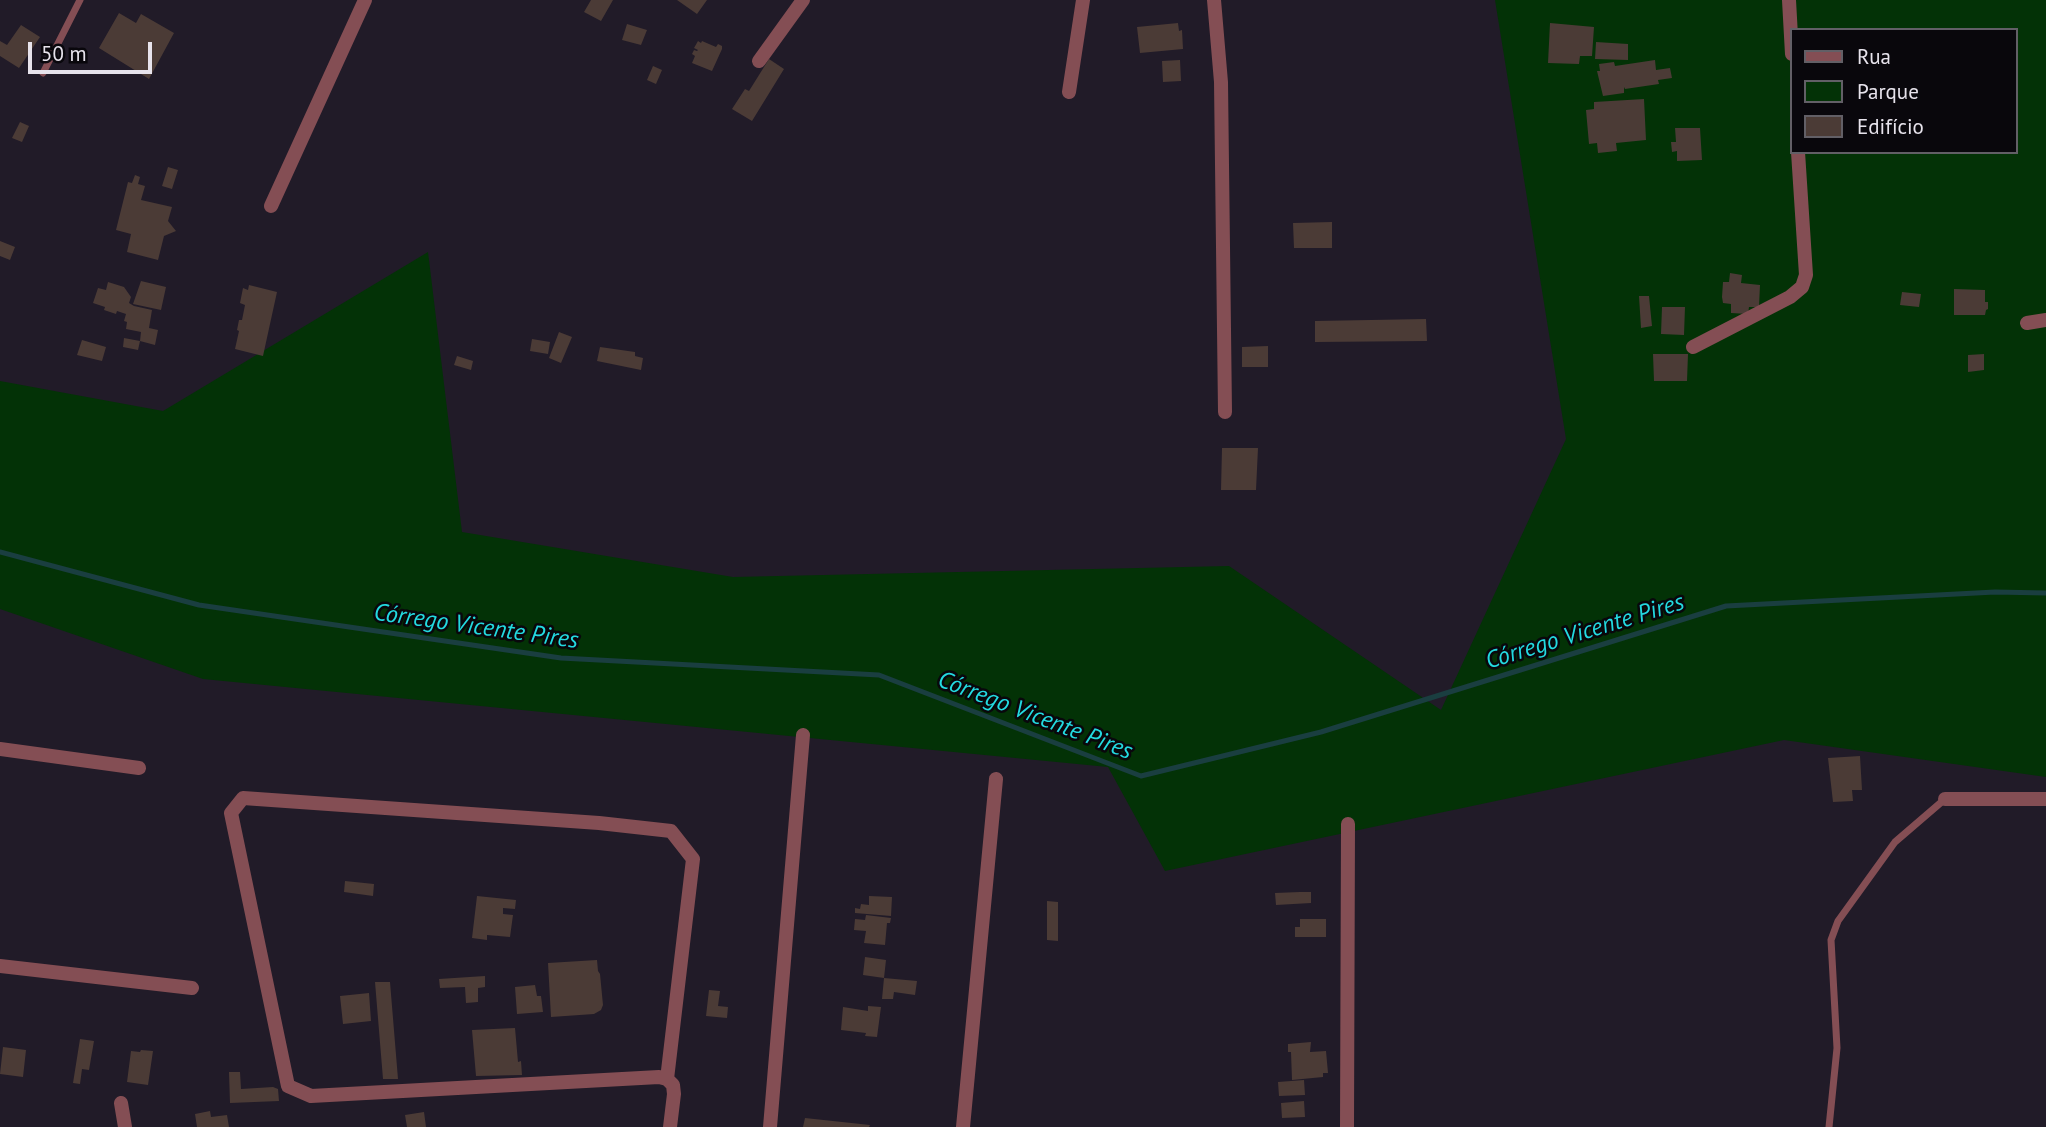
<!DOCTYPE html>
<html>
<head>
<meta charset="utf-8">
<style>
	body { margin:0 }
	#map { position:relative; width:2046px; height:1127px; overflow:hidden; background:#211b28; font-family:"PT Sans",sans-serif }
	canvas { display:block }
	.legend { position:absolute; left:1790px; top:28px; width:228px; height:126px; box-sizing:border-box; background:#09070c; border:2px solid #625f66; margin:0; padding:9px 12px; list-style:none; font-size:21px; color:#e7e3ec }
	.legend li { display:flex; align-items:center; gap:14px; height:35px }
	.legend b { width:35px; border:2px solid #625f66 }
	.scale { position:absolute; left:28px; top:42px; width:124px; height:32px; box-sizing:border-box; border:4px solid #e7e3ec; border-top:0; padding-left:9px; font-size:21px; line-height:24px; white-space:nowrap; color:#e7e3ec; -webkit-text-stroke:5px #09070c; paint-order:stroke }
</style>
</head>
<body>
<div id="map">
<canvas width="2046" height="1127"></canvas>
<ul class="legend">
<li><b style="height:9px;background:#844e54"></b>Rua</li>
<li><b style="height:19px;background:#033206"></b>Parque</li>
<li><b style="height:19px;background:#4b3b36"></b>Edifício</li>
</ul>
<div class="scale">50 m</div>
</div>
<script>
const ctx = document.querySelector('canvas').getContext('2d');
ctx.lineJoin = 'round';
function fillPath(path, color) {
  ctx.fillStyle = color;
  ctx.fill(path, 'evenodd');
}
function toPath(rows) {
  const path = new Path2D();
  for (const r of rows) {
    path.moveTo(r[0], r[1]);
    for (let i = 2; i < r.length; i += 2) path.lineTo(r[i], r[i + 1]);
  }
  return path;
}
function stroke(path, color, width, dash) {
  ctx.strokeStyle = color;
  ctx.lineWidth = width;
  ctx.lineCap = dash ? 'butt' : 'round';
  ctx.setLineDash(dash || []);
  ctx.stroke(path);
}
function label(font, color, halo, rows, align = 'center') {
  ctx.font = font + ' "PT Sans",sans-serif';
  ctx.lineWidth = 5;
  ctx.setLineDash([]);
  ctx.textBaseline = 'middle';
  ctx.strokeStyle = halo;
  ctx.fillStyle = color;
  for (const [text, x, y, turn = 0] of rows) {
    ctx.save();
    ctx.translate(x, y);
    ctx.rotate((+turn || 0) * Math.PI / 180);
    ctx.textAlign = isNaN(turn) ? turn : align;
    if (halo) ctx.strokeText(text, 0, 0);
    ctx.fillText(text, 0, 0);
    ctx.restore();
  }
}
fillPath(toPath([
	[1495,0,2046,0,2046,777,1784,740,1165,871,1108,767,203,679,0,609,0,381,163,411,428,252,462,532,733,577,1229,566,1441,710,1566,439],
	[1792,30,2016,30,2016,152,1792,152]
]), '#033206');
stroke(toPath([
	[0,552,199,605,561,658,879,675,1141,776,1321,732,1726,606,1995,592,2046,593]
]), '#1a3e40', 5);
fillPath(toPath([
	[591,0,613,0,601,21,584,12],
	[677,0,707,0,697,14],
	[119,13,136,23,141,14,174,33,149,79,99,48],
	[1178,23,1179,31,1182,30,1183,49,1140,53,1137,27],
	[1550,23,1594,27,1592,56,1580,56,1579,64,1548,63],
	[627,24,647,30,641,45,622,40],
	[21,25,40,37,19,68,0,56,0,41,7,45],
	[698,41,701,43,702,41,716,47,718,44,722,46,722,49,712,71,692,63,695,56,692,54,694,50,697,51,698,50,694,48],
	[1596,42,1628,44,1628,60,1595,59],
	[769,59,784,69,752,121,732,109,745,89,749,91],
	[1180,60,1181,81,1163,82,1162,61],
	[1655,60,1656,70,1670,68,1672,78,1658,80,1659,84,1625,89,1624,87,1624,93,1603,96,1597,71,1600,71,1599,64,1614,62,1615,66],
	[653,66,662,70,656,84,647,80],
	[1644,99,1646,140,1616,143,1617,151,1598,153,1597,143,1589,144,1586,110,1594,109,1594,102],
	[20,122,29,126,22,142,12,138],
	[1675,128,1700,128,1702,160,1677,161,1677,151,1672,152,1671,142,1676,142],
	[168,167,178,170,172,189,162,186],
	[135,175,140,177,138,184,145,186,141,200,172,207,168,221,176,231,164,236,158,260,127,252,131,234,116,230,128,182,132,183],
	[1332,222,1332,248,1294,248,1293,223],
	[0,241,15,247,10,260,0,256],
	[1730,273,1742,275,1741,283,1760,285,1759,307,1749,307,1748,314,1731,313,1731,304,1723,303,1722,297,1723,282,1729,282],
	[141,281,166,287,161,310,133,304],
	[108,282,124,287,131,297,129,303,134,306,152,310,149,328,158,330,155,345,140,341,141,332,126,329,127,322,124,321,126,314,117,311,116,314,104,310,105,307,93,303,98,288,106,290],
	[249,285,277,292,263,356,235,349,239,331,237,330,239,320,242,320,245,305,240,303,243,288,248,290],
	[1954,289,1985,290,1985,302,1988,302,1988,309,1986,310,1985,315,1954,315],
	[1902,292,1921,294,1919,307,1900,305],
	[1639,296,1649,296,1652,326,1641,328],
	[1662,307,1685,307,1684,335,1661,334],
	[1426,319,1427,341,1315,342,1315,321],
	[559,332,572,337,561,363,549,358],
	[124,338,140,341,138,350,123,347],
	[532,339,550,342,548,354,530,351],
	[82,340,106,347,102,361,77,355],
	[1268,346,1268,367,1242,367,1242,347],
	[600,347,635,352,635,356,643,358,641,370,597,361],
	[1653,354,1688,354,1687,381,1654,381],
	[1984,354,1984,370,1968,372,1968,355],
	[457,356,473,361,471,370,454,365],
	[1222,448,1258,448,1256,490,1221,490],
	[1860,756,1862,790,1852,790,1853,801,1833,802,1828,758],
	[345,881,374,884,373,896,344,892],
	[1300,892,1311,892,1311,903,1276,905,1275,893],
	[477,896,516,900,515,909,503,908,503,914,513,915,510,937,487,935,487,940,472,938],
	[869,896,892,897,891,916,855,913,855,908,860,909,861,904,869,905],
	[1047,901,1058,902,1058,941,1047,940],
	[866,915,891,918,890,923,887,923,885,945,864,943,866,931,854,930,855,919,865,920],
	[1300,919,1326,919,1326,937,1295,937,1295,927,1300,927],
	[865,957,886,960,884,978,863,975],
	[597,960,598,971,600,974,603,1005,601,1010,594,1014,551,1017,548,963],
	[485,976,485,987,478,988,478,1002,466,1003,465,987,440,988,439,979],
	[884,978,917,981,915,995,894,992,893,999,882,999],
	[375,982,390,982,398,1079,383,1079],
	[535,985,537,996,541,996,543,1012,517,1014,515,987],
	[709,990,720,991,718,1006,728,1007,727,1018,706,1016],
	[369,993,371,1021,343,1024,340,996],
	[868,1006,881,1007,877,1037,865,1036,866,1033,841,1030,843,1007,868,1011],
	[515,1028,518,1062,521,1061,522,1075,476,1076,472,1030],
	[80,1039,94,1041,89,1070,82,1069,80,1084,73,1083],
	[1311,1042,1310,1052,1326,1051,1328,1073,1323,1073,1323,1077,1292,1080,1291,1052,1288,1052,1288,1044],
	[3,1047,26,1050,23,1077,0,1074],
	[141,1050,153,1051,148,1085,127,1082,131,1051,140,1052],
	[229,1072,240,1072,241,1089,273,1087,278,1089,279,1101,230,1103],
	[1304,1080,1305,1095,1279,1096,1278,1082],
	[1304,1101,1305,1117,1282,1118,1281,1103],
	[210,1111,211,1117,227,1115,229,1127,197,1127,195,1114],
	[424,1112,426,1127,407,1127,405,1115],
	[805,1118,870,1125,869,1127,803,1127]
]), '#4b3b36');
stroke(toPath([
	[43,73,80,0],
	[1829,1127,1837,1048,1831,940,1838,921,1895,842,1945,799]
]), '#844e54', 7);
stroke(toPath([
	[1214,0,1221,82,1225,412],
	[1789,0,1792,54],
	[759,61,803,0],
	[1069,92,1083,0],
	[271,206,365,0],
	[2027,323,2046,320],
	[1693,347,1790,297,1802,287,1806,275,1798,152],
	[0,749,139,768],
	[1945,799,2046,799],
	[0,966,192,988],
	[667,1079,693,859,671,831,599,823,243,798,231,813,288,1086,311,1096,659,1077,667,1079,673,1085,674,1094,670,1127],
	[121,1103,125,1127],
	[770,1127,803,735],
	[963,1127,996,779],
	[1347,1127,1348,824]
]), '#844e54', 14);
label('italic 24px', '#23dae0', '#09070c', [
	["Córrego Vicente Pires",476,627,8],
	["Córrego Vicente Pires",1585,632,-17],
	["Córrego Vicente Pires",1035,716,21]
]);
</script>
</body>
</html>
